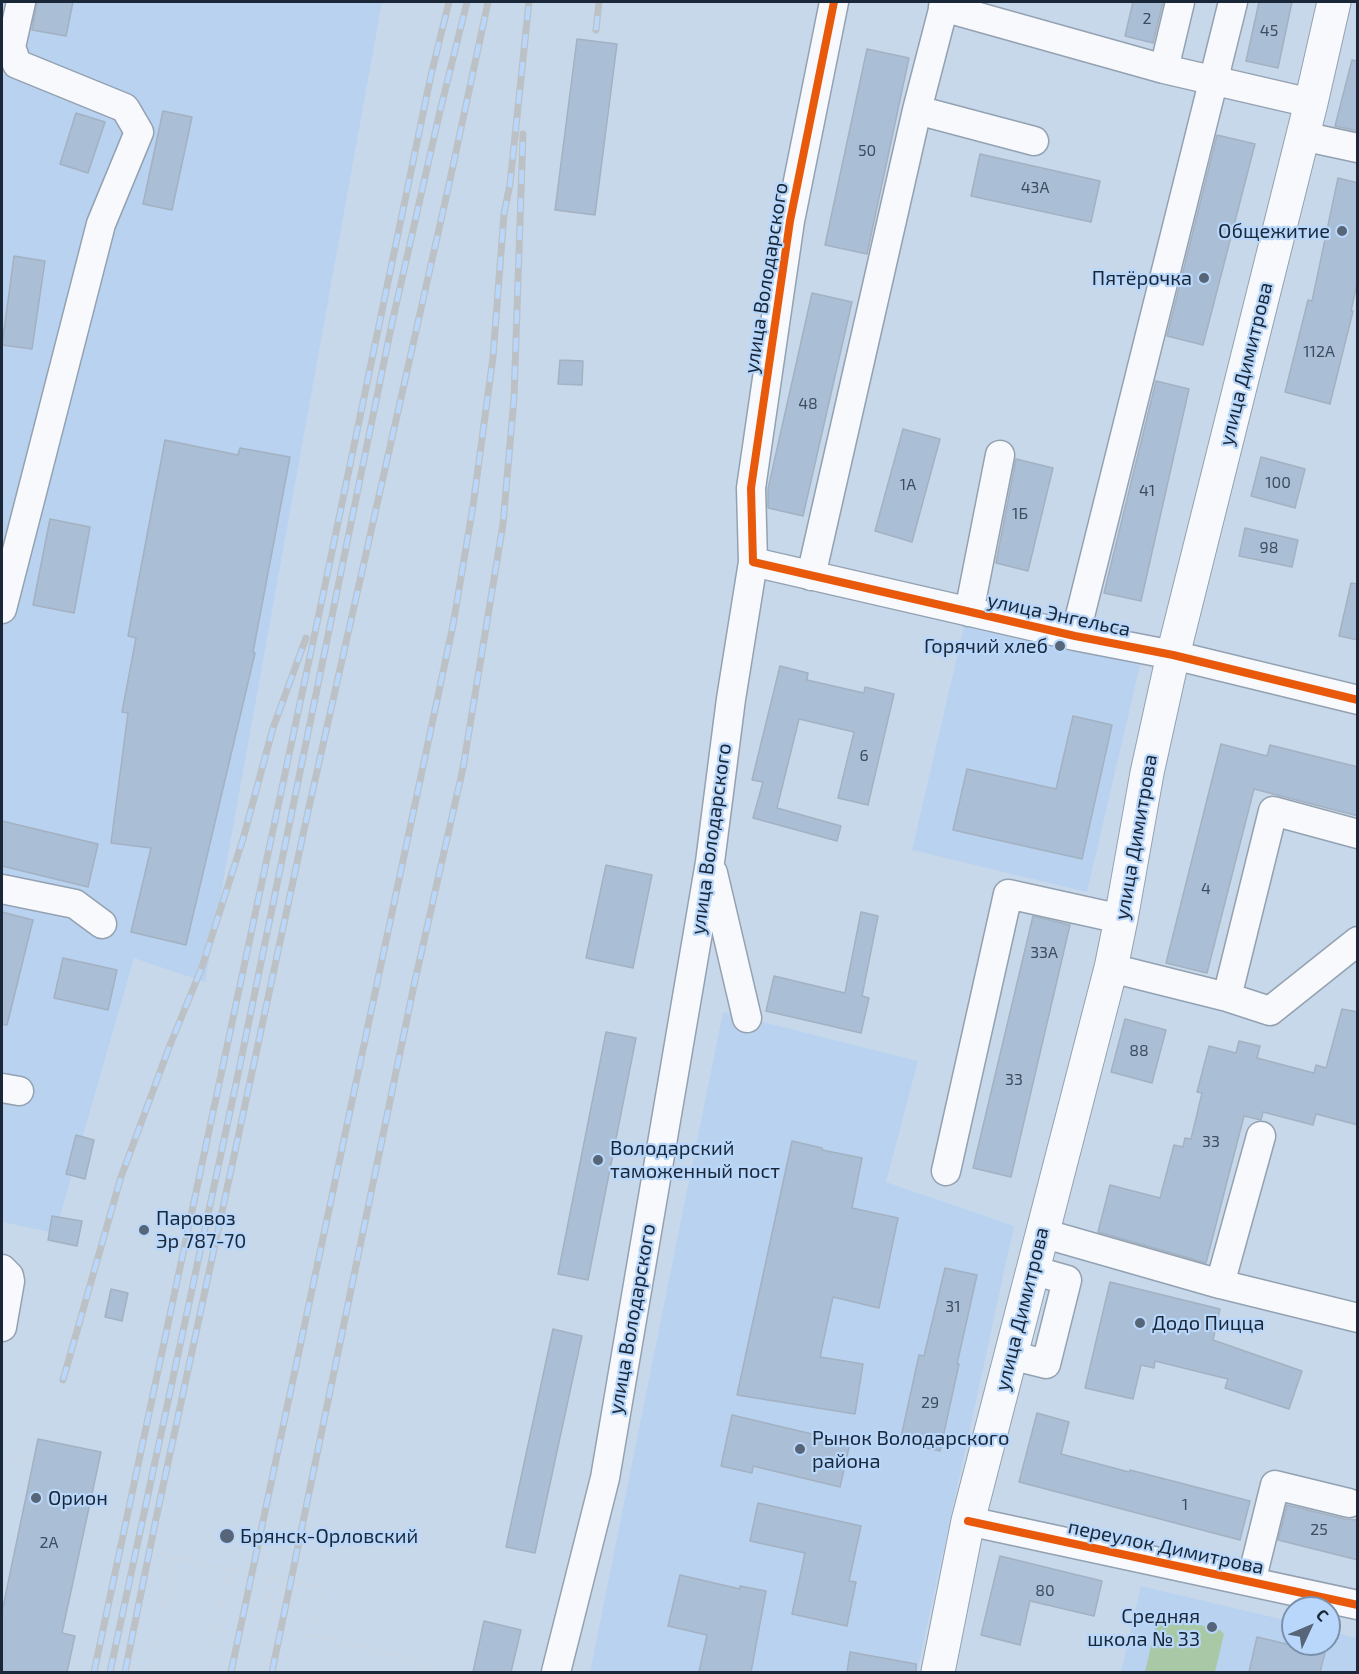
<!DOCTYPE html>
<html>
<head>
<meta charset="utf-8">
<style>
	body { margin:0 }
	#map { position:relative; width:1359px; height:1674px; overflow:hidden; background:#c8d8eb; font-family:"Exo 2",sans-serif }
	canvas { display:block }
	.frame { position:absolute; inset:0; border:3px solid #192738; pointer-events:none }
	.north { position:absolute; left:1281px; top:1596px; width:60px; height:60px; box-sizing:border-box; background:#b9d7fa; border:2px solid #7991ac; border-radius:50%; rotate:46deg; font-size:16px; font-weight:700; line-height:24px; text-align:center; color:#192738 }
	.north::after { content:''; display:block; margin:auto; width:21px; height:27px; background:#566577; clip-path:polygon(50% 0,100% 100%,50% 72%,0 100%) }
</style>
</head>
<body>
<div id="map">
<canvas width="1359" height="1674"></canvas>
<div class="frame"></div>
<div class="north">С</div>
</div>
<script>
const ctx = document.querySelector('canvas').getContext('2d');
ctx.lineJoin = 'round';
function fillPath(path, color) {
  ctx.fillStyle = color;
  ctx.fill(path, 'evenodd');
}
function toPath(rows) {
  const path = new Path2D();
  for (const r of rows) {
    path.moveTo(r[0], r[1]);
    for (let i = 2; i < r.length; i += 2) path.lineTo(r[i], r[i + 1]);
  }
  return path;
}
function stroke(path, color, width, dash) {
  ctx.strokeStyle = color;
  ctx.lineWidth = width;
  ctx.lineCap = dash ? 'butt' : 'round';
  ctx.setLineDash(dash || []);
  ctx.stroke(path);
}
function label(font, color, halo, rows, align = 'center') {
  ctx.font = font + ' "Exo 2",sans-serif';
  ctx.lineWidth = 4.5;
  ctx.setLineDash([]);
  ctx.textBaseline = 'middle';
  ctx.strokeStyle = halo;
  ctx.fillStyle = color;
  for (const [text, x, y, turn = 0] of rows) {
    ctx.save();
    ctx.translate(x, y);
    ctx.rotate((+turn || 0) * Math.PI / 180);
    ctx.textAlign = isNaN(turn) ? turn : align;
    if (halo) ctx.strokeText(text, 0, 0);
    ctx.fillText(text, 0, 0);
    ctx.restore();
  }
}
fillPath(toPath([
	[2,2,382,2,205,982,134,958,55,1233,2,1222],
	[965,623,1140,665,1087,892,912,850],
	[723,1012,918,1061,886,1182,1014,1226,917,1672,590,1672],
	[1141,1586,1293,1622,1293,1644,1329,1644,1329,1631,1357,1638,1357,1672,1121,1672]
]), '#b9d2f0');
fillPath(toPath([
	[1163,1616,1220,1630,1224,1634,1215,1672,1145,1672,1157,1620]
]), '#a9c9a6');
const building = toPath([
	[37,2,73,2,66,36,32,30,37,2],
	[1133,2,1163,2,1153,43,1125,36,1133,2],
	[1259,2,1292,2,1278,68,1246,61,1259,2],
	[577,39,617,44,595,215,555,210,577,39],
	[867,49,909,58,867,254,825,245,867,49],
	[1352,60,1358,61,1358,131,1335,126,1352,60],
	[163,111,192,117,172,210,143,204,163,111],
	[76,113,105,122,88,173,60,164,76,113],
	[1217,135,1255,144,1203,345,1167,336,1217,135],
	[980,154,1100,181,1091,222,971,196,980,154],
	[1338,178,1358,183,1358,279,1351,311,1353,311,1330,404,1285,392,1308,300,1312,301,1338,178],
	[14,256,45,261,32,349,2,345,14,256],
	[812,293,852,302,803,516,768,508,768,489,812,293],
	[560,360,583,361,582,385,558,384,560,360],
	[1156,381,1189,389,1141,601,1104,593,1156,381],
	[903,429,940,439,912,542,875,531,903,429],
	[165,440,238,455,240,448,290,457,253,652,255,653,186,945,131,932,151,848,111,843,128,713,122,712,136,638,128,636,165,440],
	[1261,457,1305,469,1295,508,1251,496,1261,457],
	[1016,459,1053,468,1028,571,996,563,1016,459],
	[50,519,90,527,74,613,33,605,50,519],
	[1245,528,1298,540,1292,567,1239,556,1245,528],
	[1351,583,1358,584,1358,640,1339,636,1351,583],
	[780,666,808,673,807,680,864,693,865,687,894,694,868,805,838,798,854,732,799,719,777,808,841,826,837,841,753,818,763,782,752,780,780,666],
	[1073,716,1112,725,1082,859,953,830,967,769,1056,789,1073,716],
	[1221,744,1267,756,1270,745,1358,767,1358,816,1254,789,1207,973,1166,963,1221,744],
	[2,821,98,844,88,887,2,866,2,821],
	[606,865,652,875,633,968,586,958,606,865],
	[2,912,33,920,7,1025,2,1024,2,912],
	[861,912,878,916,862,996,869,998,861,1033,766,1011,774,976,845,993,861,912],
	[1033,916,1070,925,1011,1177,973,1168,1033,916],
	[63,958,117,970,108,1010,54,998,63,958],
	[1342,1009,1358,1012,1358,1125,1316,1114,1313,1125,1263,1112,1261,1120,1244,1116,1206,1263,1098,1232,1110,1185,1160,1198,1174,1145,1183,1147,1185,1138,1191,1139,1202,1093,1197,1092,1209,1046,1236,1053,1239,1041,1260,1046,1257,1058,1314,1073,1316,1065,1326,1068,1342,1009],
	[1125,1019,1166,1030,1152,1083,1111,1072,1125,1019],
	[606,1032,636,1038,588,1280,558,1274,606,1032],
	[76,1135,94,1140,85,1179,66,1174,76,1135],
	[792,1141,822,1148,822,1150,862,1158,852,1208,898,1218,879,1308,833,1297,820,1357,863,1364,855,1414,737,1395,792,1141],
	[52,1216,82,1221,77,1246,48,1240,52,1216],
	[945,1268,977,1275,957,1364,959,1364,940,1451,900,1442,919,1355,924,1356,945,1268],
	[1110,1282,1220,1309,1213,1340,1302,1371,1289,1409,1225,1388,1228,1379,1155,1361,1154,1368,1141,1365,1133,1399,1085,1388,1110,1282],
	[111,1289,128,1293,122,1321,105,1317,111,1289],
	[553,1329,582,1336,535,1553,506,1547,553,1329],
	[1037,1413,1069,1422,1061,1454,1129,1472,1130,1470,1250,1501,1240,1540,1019,1482,1037,1413],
	[732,1415,850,1443,840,1487,753,1466,752,1473,721,1466,732,1415],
	[38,1439,101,1452,62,1633,75,1636,67,1672,2,1672,2,1612,38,1439],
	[758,1503,861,1526,849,1581,856,1582,847,1626,792,1614,805,1553,750,1541,758,1503],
	[1287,1505,1345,1519,1358,1520,1358,1560,1278,1540,1287,1505],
	[1000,1556,1102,1581,1094,1616,1030,1601,1020,1645,981,1635,1000,1556],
	[680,1575,740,1589,740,1586,766,1591,751,1672,699,1672,707,1635,668,1626,680,1575],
	[484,1621,521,1630,511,1672,473,1672,484,1621],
	[1257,1637,1325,1653,1320,1672,1249,1672,1257,1637],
	[850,1652,916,1664,916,1672,847,1672,850,1652]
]);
fillPath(building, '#aabed6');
stroke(building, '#a3b1c1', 1.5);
const minor = toPath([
	[943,7,1164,69,1311,103],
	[1164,69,1180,2],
	[917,110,1034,141],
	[1302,136,1358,148],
	[753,562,1075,636,1173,655,1358,700],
	[811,576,917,110,945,2],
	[2,609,101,224,139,132,125,108,17,64,11,47,21,2],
	[969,612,1000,455],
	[1075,636,1233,2],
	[713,873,747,1018],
	[2,889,75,904,102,924],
	[1111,968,1227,997,1270,1011,1358,941],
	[1227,997,1273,811,1358,834],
	[2,1088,19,1091],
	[946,1171,1008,894,1121,919],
	[1042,1233,1220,1284,1358,1318],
	[2,1269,9,1276,10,1281,2,1327],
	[1220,1284,1261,1136],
	[1010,1355,1046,1364,1067,1280,1032,1270],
	[968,1521,1358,1605],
	[1251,1582,1275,1485,1349,1503],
	[556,1672,605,1478,710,862,731,699,753,562,751,488,790,221,834,2]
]);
const major = toPath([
	[938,1672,968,1521,1111,968,1121,919,1147,773,1173,655,1311,103,1334,2]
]);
stroke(minor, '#93a1b1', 31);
stroke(major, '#93a1b1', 35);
stroke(toPath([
	[13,1457,33,1461],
	[155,1553,169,1556],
	[160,1594,169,1556,208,1566,324,1587,312,1635,364,1647,431,1667],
	[264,1618,271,1577],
	[150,1672,174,1558],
	[208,1672,230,1570],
	[261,1672,281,1579]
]), '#d0d6dd', 4, [1.5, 4.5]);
stroke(minor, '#f7f9fc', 28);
stroke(major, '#f7f9fc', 33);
const rail = toPath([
	[596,30,599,2],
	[63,1380,121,1177,170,1045,202,967,243,839,273,728,306,638],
	[94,1672,324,590,431,75,449,2],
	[110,1672,240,1065,392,323,440,111,467,2],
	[125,1672,156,1519,309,807,450,180,488,2],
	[231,1672,453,625,473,506,493,357,504,214,510,184,529,2],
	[272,1672,414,985,463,768,503,524,514,398,523,134]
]);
stroke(rail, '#bcc1c6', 7);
stroke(rail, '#b9d7fa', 4.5, [14]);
stroke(toPath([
	[834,2,790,221,751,488,753,562,1075,636,1173,655,1358,700],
	[968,1521,1358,1605]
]), '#e8590c', 8);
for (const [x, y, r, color] of [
	[1342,231,6,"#566577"],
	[1204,278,6,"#566577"],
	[1060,646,6,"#566577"],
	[598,1160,6,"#566577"],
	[144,1230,6,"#566577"],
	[1140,1323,6,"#566577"],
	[800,1449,6,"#566577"],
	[36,1498,6,"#566577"],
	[227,1536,8,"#566577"],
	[1212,1627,6,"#566577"]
]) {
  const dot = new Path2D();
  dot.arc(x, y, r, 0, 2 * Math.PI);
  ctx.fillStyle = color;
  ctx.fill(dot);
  stroke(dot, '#b9d7fa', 2);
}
label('16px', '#3d4d60', null, [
	["2",1147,19],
	["45",1269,31],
	["50",867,151],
	["43А",1035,188],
	["112А",1319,352],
	["48",808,404],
	["100",1278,483],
	["1А",908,485],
	["41",1147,491],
	["1Б",1020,514],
	["98",1269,548],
	["6",864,756],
	["4",1206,889],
	["33А",1044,953],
	["88",1139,1051],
	["33",1014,1080],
	["33",1211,1142],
	["31",953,1307],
	["29",930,1403],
	["1",1185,1505],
	["25",1319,1530],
	["2А",49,1543],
	["80",1045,1591]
]);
label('20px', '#192738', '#b9d7fa', [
	["Общежитие",1330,231,"right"],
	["Пятёрочка",1192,278,"right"],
	["Горячий хлеб",1048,646,"right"],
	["Володарский",610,1148],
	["таможенный пост",610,1171],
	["Паровоз",156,1218],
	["Эр 787-70",156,1241],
	["Додо Пицца",1152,1323],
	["Рынок Володарского",812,1438],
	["района",812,1461],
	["Орион",48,1498],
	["Брянск-Орловский",240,1536],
	["Средняя",1200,1616,"right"],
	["школа № 33",1200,1639,"right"]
], 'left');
label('20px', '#192738', '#b9d7fa', [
	["улица Володарского",766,278,-81],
	["улица Димитрова",1246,364,-76],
	["улица Энгельса",1059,615,12],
	["улица Димитрова",1136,837,-80],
	["улица Володарского",711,839,-82],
	["улица Димитрова",1022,1309,-76],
	["улица Володарского",632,1319,-80],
	["переулок Димитрова",1166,1547,12]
]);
</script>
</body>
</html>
